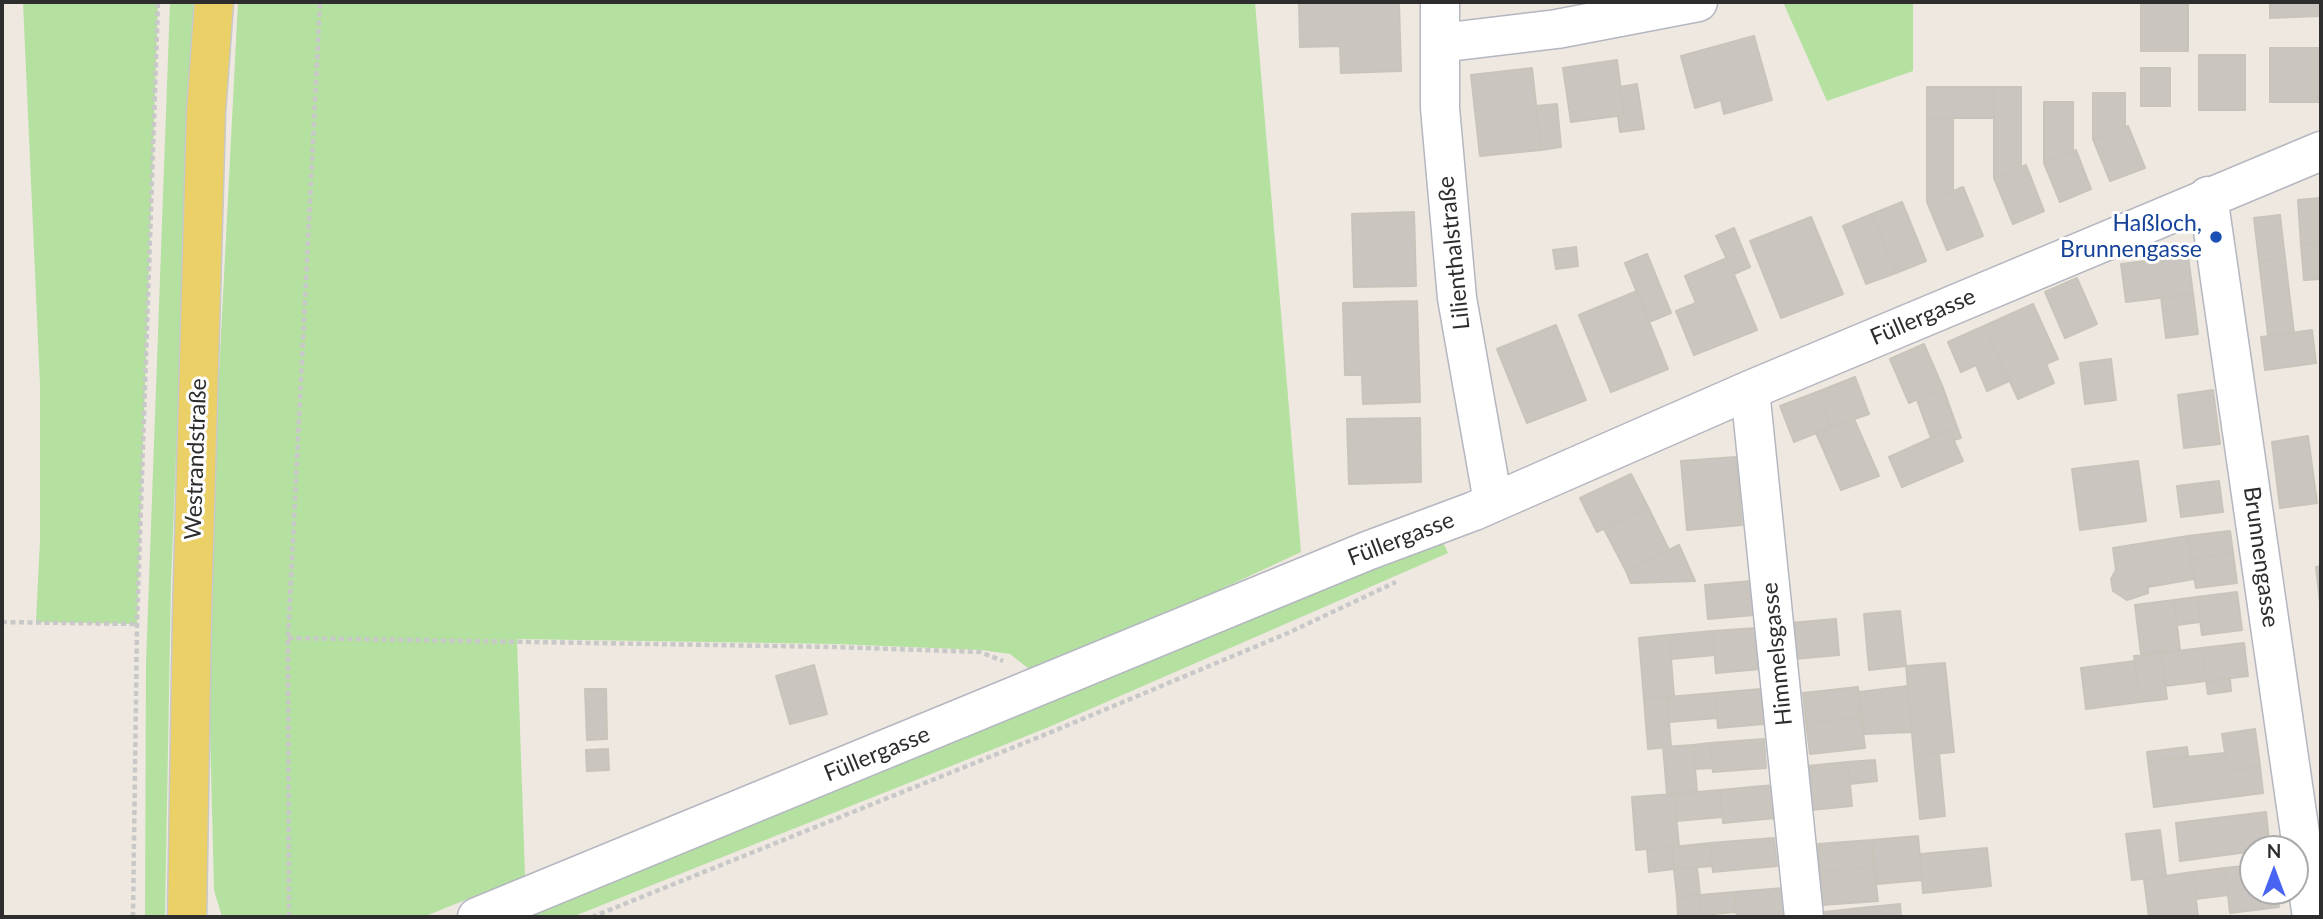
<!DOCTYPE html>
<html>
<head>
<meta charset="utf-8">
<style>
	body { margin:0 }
	#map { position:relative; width:2323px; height:919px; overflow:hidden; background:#eee8e0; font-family:Lato,sans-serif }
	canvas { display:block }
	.frame { position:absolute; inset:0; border:4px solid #2d2d2d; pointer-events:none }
	.north { position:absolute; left:2239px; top:835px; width:70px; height:70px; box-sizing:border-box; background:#fff; border:2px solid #ababab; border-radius:50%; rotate:0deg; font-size:19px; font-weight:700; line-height:28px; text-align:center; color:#2d2d2d }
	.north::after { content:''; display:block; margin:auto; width:24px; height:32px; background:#4964f2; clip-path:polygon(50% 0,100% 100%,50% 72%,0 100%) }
</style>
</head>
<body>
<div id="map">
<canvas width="2323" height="919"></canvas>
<div class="frame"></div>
<div class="north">N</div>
</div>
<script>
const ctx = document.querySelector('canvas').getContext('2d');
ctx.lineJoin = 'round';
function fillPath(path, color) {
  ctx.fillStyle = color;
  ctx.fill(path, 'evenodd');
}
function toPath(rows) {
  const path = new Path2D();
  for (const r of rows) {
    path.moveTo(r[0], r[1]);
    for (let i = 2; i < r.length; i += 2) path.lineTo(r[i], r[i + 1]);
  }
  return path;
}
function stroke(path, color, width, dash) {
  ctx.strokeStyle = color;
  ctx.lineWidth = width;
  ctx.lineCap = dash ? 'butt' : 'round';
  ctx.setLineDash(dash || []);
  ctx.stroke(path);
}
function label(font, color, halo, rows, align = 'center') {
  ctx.font = font + ' Lato,sans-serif';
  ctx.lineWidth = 6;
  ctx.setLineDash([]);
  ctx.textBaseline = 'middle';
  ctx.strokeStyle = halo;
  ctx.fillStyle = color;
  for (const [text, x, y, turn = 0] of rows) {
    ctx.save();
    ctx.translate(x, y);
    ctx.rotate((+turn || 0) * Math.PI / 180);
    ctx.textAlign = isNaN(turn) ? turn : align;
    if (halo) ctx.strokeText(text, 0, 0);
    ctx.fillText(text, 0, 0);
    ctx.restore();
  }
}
fillPath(toPath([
	[23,2,158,2,137,624,36,622,40,540,40,385],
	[170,2,198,2,187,181,171,582,165,917,145,917,146,664],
	[238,2,1255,2,1301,552,1037,675,1010,654,982,650,836,644,517,639,525,876,423,917,222,917,214,890,207,609],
	[1783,2,1913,2,1913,71,1827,101],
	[1441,538,1448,553,1049,727,572,917,503,917]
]), '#b4e1a0');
const building = toPath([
	[1299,2,1399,2,1401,71,1341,73,1340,46,1300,47,1299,2],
	[2141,2,2188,2,2188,51,2141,51,2141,2],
	[2270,2,2320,2,2320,16,2270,18,2270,2],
	[1754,36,1772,100,1724,114,1721,100,1695,108,1681,56,1754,36],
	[2270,48,2321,48,2321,102,2270,102,2270,48],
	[2199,55,2245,55,2245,110,2199,110,2199,55],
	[1617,60,1624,115,1571,122,1563,68,1617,60],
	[1532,68,1541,150,1480,156,1471,75,1532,68],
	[2141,68,2170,68,2170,106,2141,106,2141,68],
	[1637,84,1644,129,1620,132,1618,116,1624,115,1620,87,1637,84],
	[1927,87,1994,87,1994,118,1927,118,1927,87],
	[1994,87,2021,87,2021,167,1994,178,1994,87],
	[2093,93,2125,93,2125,127,2093,139,2093,93],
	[2044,102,2073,102,2073,151,2044,163,2044,102],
	[1557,104,1561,147,1541,150,1536,106,1557,104],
	[1927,118,1953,118,1953,191,1927,202,1927,118],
	[2128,126,2145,168,2110,181,2093,139,2128,126],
	[2076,150,2091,189,2060,202,2044,163,2076,150],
	[2026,165,2044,211,2013,224,1994,178,2026,165],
	[1963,187,1983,236,1947,250,1927,202,1963,187],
	[2321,198,2321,243,2301,245,2298,200,2321,198],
	[1902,202,1926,261,1896,273,1872,214,1902,202],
	[1414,212,1416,286,1354,287,1352,214,1414,212],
	[1872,214,1896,273,1866,284,1843,226,1872,214],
	[2280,215,2285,258,2259,261,2254,218,2280,215],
	[1811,217,1843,294,1781,318,1750,241,1811,217],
	[1734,228,1750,267,1734,274,1716,236,1734,228],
	[2321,243,2321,279,2304,280,2301,245,2321,243],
	[1576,247,1578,266,1556,269,1553,250,1576,247],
	[1647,254,1671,313,1649,322,1625,263,1647,254],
	[2188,256,2193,294,2126,302,2121,264,2188,256],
	[1727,258,1757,330,1694,355,1676,311,1696,303,1685,276,1727,258],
	[2285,258,2294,333,2268,335,2259,261,2285,258],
	[2077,278,2097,324,2065,338,2045,292,2077,278],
	[1637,291,1668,369,1611,392,1579,315,1637,291],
	[2193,294,2198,334,2166,338,2161,297,2193,294],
	[1417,301,1420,402,1363,404,1362,375,1345,375,1343,303,1417,301],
	[2033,304,2058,359,2046,364,2054,383,2018,399,1984,326,2033,304],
	[1556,325,1586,400,1527,423,1497,349,1556,325],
	[1984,326,2009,381,1987,391,1976,365,1961,372,1948,342,1984,326],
	[2312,330,2316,363,2265,370,2261,337,2312,330],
	[1924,344,1943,388,1909,403,1890,359,1924,344],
	[2111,359,2116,400,2085,404,2080,363,2111,359],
	[1855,377,1869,414,1831,427,1817,392,1855,377],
	[1943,388,1961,438,1954,440,1949,430,1931,438,1917,400,1943,388],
	[2213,390,2220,444,2184,448,2178,395,2213,390],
	[1817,392,1831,427,1794,442,1780,406,1817,392],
	[1420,418,1421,482,1349,484,1347,419,1420,418],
	[1854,419,1879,476,1841,490,1816,433,1854,419],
	[1949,430,1963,461,1902,487,1889,457,1949,430],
	[2308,436,2317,503,2280,508,2272,442,2308,436],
	[1736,457,1742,525,1687,530,1681,461,1736,457],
	[2138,461,2146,521,2080,530,2072,469,2138,461],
	[1631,474,1648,507,1597,532,1580,498,1631,474],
	[2219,481,2223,512,2181,517,2177,486,2219,481],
	[1648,507,1669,550,1626,571,1604,529,1648,507],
	[2230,531,2233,553,2191,559,2188,536,2230,531],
	[2188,536,2194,579,2148,587,2148,593,2127,600,2113,591,2111,579,2116,570,2113,548,2188,536],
	[1679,545,1695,581,1631,583,1626,571,1679,545],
	[2233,553,2237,583,2196,588,2191,559,2233,553],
	[2321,566,2321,602,2320,603,2316,567,2321,566],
	[1751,581,1754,615,1708,619,1705,585,1751,581],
	[2237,592,2242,630,2202,635,2197,597,2237,592],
	[2197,597,2200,622,2177,625,2174,600,2197,597],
	[2174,600,2180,650,2141,654,2135,605,2174,600],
	[1900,611,1906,666,1869,670,1864,614,1900,611],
	[1836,619,1839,655,1794,659,1790,623,1836,619],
	[1757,628,1761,669,1716,673,1713,631,1757,628],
	[1713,631,1715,655,1671,659,1669,635,1713,631],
	[1669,635,1674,696,1644,699,1639,638,1669,635],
	[2244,643,2248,676,2206,681,2202,648,2244,643],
	[2202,648,2206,681,2165,686,2161,653,2202,648],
	[2161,653,2167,699,2140,702,2134,656,2161,653],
	[2135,661,2140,702,2086,709,2081,668,2135,661],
	[1945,663,1954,752,1914,756,1906,666,1945,663],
	[814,665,827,714,790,724,776,676,814,665],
	[2230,679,2231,691,2208,694,2206,681,2230,679],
	[1908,686,1912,732,1864,734,1859,692,1908,686],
	[1858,687,1861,717,1806,723,1803,693,1858,687],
	[585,689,606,689,607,739,587,740,585,689],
	[1761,689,1764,724,1718,728,1715,693,1761,689],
	[1715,693,1717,718,1669,722,1667,697,1715,693],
	[1667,697,1671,747,1648,749,1644,699,1667,697],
	[1861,717,1865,748,1810,754,1806,723,1861,717],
	[2255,729,2260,766,2228,771,2222,734,2255,729],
	[1764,739,1766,768,1713,772,1710,743,1764,739],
	[1710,743,1712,768,1695,769,1693,745,1710,743],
	[1693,745,1697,791,1667,794,1663,747,1693,745],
	[2187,747,2188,756,2148,761,2147,752,2187,747],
	[608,749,609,770,587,771,586,750,608,749],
	[1939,753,1945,816,1920,819,1914,756,1939,753],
	[2225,753,2228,771,2260,766,2263,793,2154,807,2148,761,2225,753],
	[1875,760,1877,781,1850,784,1848,762,1875,760],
	[1848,762,1852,806,1811,810,1807,766,1848,762],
	[1774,785,1776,818,1723,823,1720,790,1774,785],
	[1720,790,1722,817,1676,821,1674,794,1720,790],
	[1674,794,1679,846,1636,850,1632,797,1674,794],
	[2266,812,2270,849,2180,861,2176,823,2266,812],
	[2160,830,2166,876,2132,880,2126,834,2160,830],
	[1918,836,1922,880,1877,884,1872,840,1918,836],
	[1774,838,1777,866,1713,872,1710,843,1774,838],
	[1872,840,1874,867,1820,871,1818,844,1872,840],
	[1710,843,1713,866,1674,869,1672,847,1710,843],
	[1672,847,1674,869,1649,872,1647,849,1672,847],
	[1987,848,1991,886,1923,893,1920,854,1987,848],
	[2253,865,2253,891,2277,891,2279,907,2230,913,2225,868,2253,865],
	[1697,867,1700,895,1677,897,1674,869,1697,867],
	[1874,867,1878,901,1822,905,1820,871,1874,867],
	[2225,868,2228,895,2196,899,2193,872,2225,868],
	[2193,872,2198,917,2149,917,2144,879,2193,872],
	[1784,888,1787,917,1737,917,1734,892,1784,888],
	[1734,892,1736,912,1702,915,1700,895,1734,892],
	[1700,895,1702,917,1678,917,1677,897,1700,895],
	[1900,904,1901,917,1861,917,1860,908,1900,904],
	[1860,908,1861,917,1825,917,1824,912,1860,908]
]);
fillPath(building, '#cac6bf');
stroke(building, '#c9c4ba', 2);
const minor = toPath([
	[1440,2,1440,108,1457,298,1493,502],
	[1440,43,1557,29,1698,2],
	[2208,196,2312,917],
	[1750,390,1804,917],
	[477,917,1367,551,1474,511,1750,390,2321,151]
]);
const major = toPath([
	[187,917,192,616,206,112,214,2]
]);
stroke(minor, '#b4b6c0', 41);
stroke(major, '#c8c8c8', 41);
stroke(toPath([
	[2,622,137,624],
	[288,638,834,647,980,652,1003,661],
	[133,917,137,624,158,2],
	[289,917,288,638,320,2],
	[592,917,1049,733,1288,633,1396,582]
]), '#c8c8c8', 4.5, [5, 3.5]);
stroke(minor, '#fff', 38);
stroke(major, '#ebd068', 38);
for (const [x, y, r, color] of [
	[2216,237,7,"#1a4fb4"]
]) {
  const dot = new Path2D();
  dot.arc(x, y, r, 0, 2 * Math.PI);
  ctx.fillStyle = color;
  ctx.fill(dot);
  stroke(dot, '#fff', 2.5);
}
label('23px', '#164399', '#fff', [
	["Haßloch,",2202,224],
	["Brunnengasse",2202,250]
], 'right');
label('23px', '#2d2d2d', '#fff', [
	["Lilienthalstraße",1454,253,-96],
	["Füllergasse",1923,317,-23],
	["Westrandstraße",196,459,-88],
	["Füllergasse",1401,539,-21],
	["Brunnengasse",2261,557,82],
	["Himmelsgasse",1777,654,-96],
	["Füllergasse",877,754,-22]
]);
</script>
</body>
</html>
